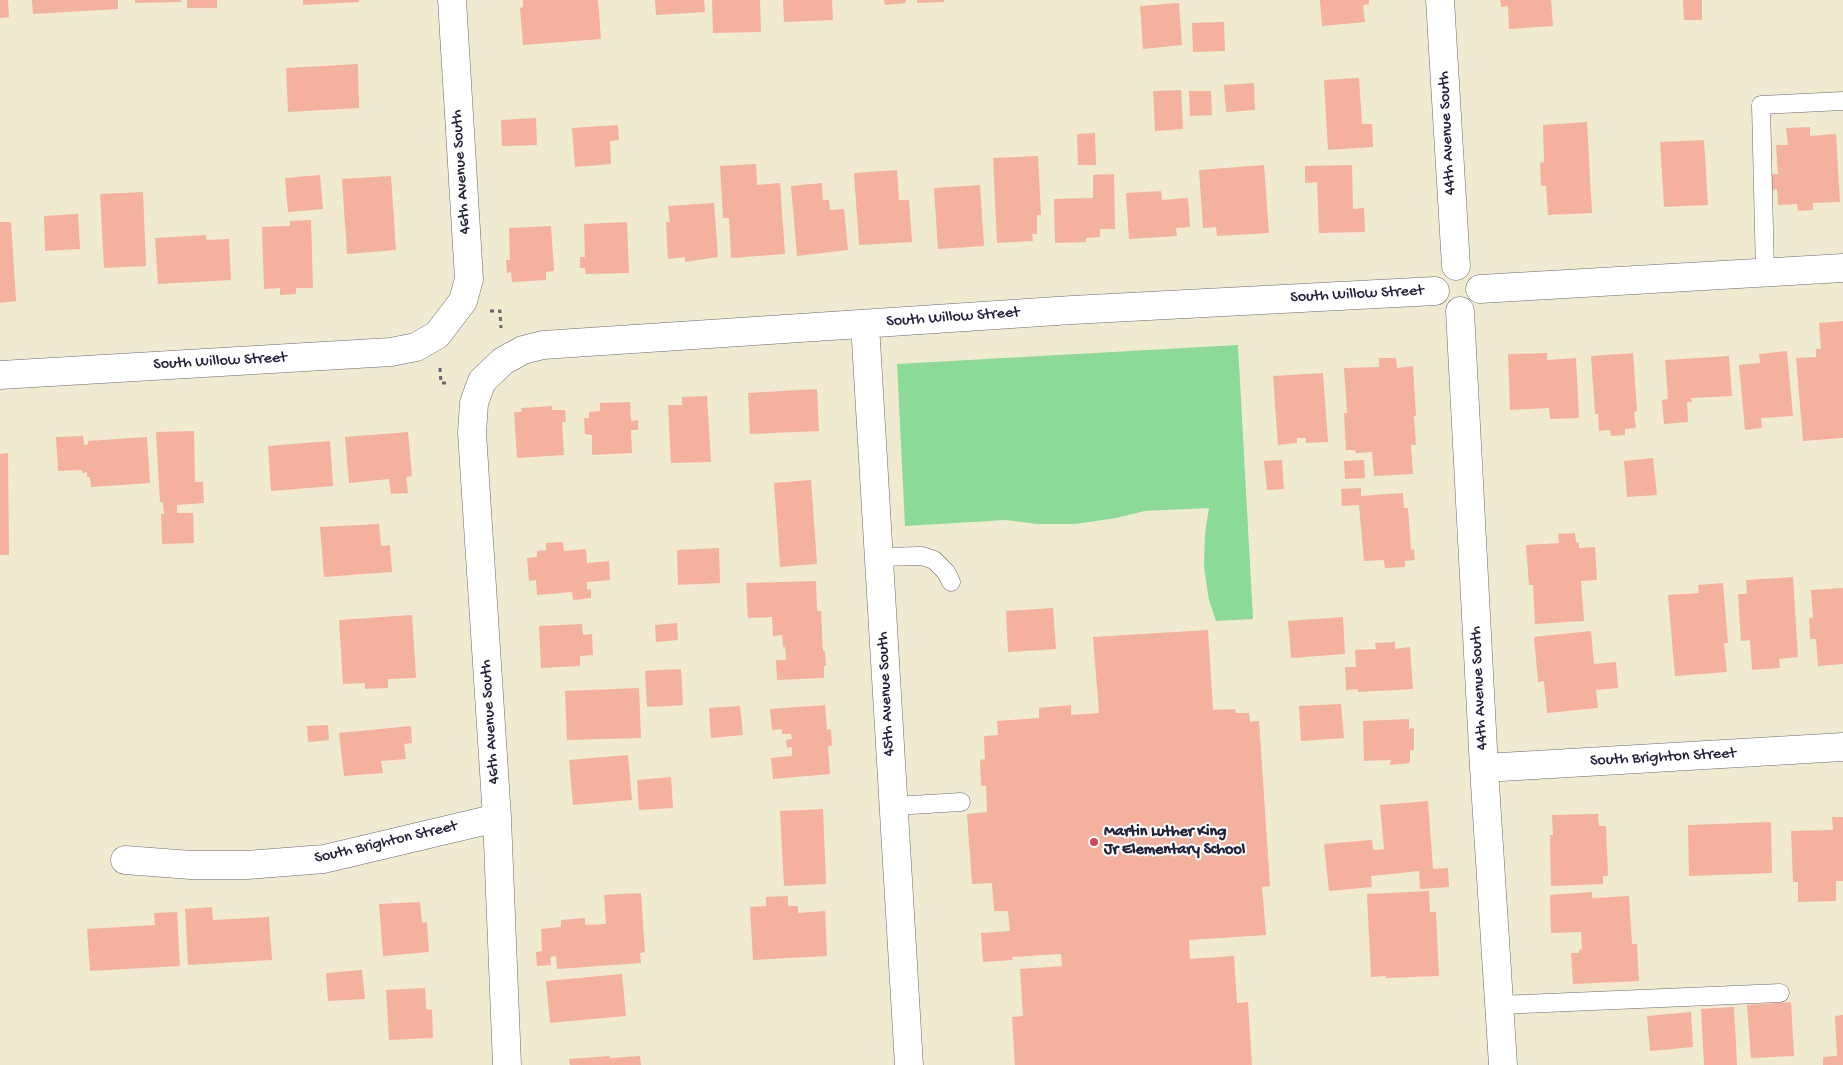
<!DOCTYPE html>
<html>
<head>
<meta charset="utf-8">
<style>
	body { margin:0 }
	canvas { display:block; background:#f0ead0 }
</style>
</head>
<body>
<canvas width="1843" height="1065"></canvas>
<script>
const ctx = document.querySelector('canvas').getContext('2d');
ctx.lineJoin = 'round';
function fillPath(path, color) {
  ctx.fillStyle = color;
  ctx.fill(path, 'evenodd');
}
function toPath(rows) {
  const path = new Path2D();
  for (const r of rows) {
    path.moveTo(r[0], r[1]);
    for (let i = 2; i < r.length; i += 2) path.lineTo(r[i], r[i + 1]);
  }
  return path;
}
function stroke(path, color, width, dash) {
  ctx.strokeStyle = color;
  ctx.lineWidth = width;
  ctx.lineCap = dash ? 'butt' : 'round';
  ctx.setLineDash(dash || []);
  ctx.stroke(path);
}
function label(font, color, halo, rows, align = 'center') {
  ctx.font = font + ' "Gochi Hand",sans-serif';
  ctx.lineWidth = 4;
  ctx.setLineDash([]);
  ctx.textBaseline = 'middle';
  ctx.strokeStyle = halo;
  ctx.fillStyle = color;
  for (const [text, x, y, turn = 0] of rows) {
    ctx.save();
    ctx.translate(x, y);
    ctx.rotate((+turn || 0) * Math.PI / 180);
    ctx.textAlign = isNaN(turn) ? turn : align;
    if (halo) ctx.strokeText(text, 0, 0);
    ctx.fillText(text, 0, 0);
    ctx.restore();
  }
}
fillPath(toPath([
	[1238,345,1253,619,1216,621,1209,600,1204,567,1205,533,1209,508,1145,511,1116,518,1075,524,1037,524,1006,520,905,526,897,364]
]), '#8cda98');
fillPath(toPath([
	[0,0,8,0,9,17,0,18],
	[32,0,118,0,118,9,33,14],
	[135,0,181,0,181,2,135,3],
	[187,0,217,0,217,8,187,8],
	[303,0,359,0,359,2,303,5],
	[523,0,598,0,601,39,523,45,520,8,523,7],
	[655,0,704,0,705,12,656,15],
	[712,0,760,0,761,32,713,33],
	[783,0,832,0,833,20,784,22],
	[884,0,906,0,906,3,885,5],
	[917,0,944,0,944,2,917,3],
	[1320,0,1369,0,1369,4,1363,5,1365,22,1322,26],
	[1500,0,1551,0,1553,26,1509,29,1508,6,1501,7],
	[1683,0,1702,0,1702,20,1684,20],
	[1179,3,1182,45,1143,49,1140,6],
	[1224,22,1225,51,1193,52,1192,23],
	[358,64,359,108,288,112,286,68],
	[1359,78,1362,124,1372,124,1373,147,1328,150,1324,80],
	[1254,83,1255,110,1226,112,1224,85],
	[1181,90,1183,129,1155,131,1153,91],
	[1189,91,1211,91,1212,115,1190,116],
	[536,118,537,145,502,146,501,120],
	[1587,122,1592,213,1548,215,1546,186,1541,186,1540,163,1544,162,1543,125],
	[618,125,619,140,610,141,611,164,575,167,572,128],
	[1810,127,1810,136,1836,134,1840,202,1813,203,1813,210,1798,211,1797,204,1778,205,1777,189,1771,190,1770,174,1778,174,1776,145,1788,145,1786,128],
	[1095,133,1096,165,1078,165,1077,134],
	[1704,140,1708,205,1664,207,1660,142],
	[1038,156,1041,215,1037,215,1037,234,1032,234,1033,241,997,243,993,158],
	[756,164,757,185,780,183,785,254,731,258,729,218,723,218,720,166],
	[1264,165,1269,233,1217,236,1216,227,1203,228,1199,170],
	[1352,165,1353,209,1364,208,1365,232,1319,233,1317,182,1305,183,1305,166],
	[897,170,899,200,909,200,912,242,859,245,854,173],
	[1114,174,1115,229,1100,229,1100,237,1086,238,1086,242,1055,243,1054,199,1093,198,1093,175],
	[320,175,323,209,288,212,285,178],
	[391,176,396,250,347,254,342,179],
	[822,183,823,200,829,200,830,210,844,209,848,250,797,256,791,186],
	[980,185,984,246,938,249,934,188],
	[1161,191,1162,200,1188,198,1190,227,1176,228,1177,236,1129,239,1126,193],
	[143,192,146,266,104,268,100,194],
	[714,203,718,257,685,262,685,257,668,259,666,222,670,222,668,206],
	[78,214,80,249,45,251,44,216],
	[311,220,313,288,296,288,296,294,280,295,280,288,264,289,262,227,290,226,290,221],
	[0,222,11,222,16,301,0,303],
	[627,222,629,273,586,274,585,268,580,268,580,257,585,257,584,224],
	[551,226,554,271,546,272,546,280,512,282,511,272,507,273,506,260,510,260,509,228],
	[206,235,206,240,229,239,231,280,158,284,155,238],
	[1843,321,1843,438,1803,441,1796,358,1816,357,1816,349,1821,349,1819,323],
	[1787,351,1793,416,1761,418,1762,428,1745,430,1739,365,1760,363,1759,354],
	[1547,353,1547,360,1576,358,1579,418,1550,419,1549,408,1510,410,1508,354],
	[1633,353,1637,411,1634,412,1636,428,1625,429,1625,435,1611,436,1610,430,1599,431,1598,414,1595,414,1591,356],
	[1729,356,1732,396,1691,398,1692,402,1687,402,1688,422,1664,424,1662,400,1668,399,1665,360],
	[1379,358,1396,358,1397,368,1413,366,1416,416,1414,416,1416,445,1411,445,1413,474,1374,476,1372,452,1356,453,1355,450,1346,450,1344,413,1347,413,1344,368,1379,367],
	[1323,373,1328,442,1306,443,1306,438,1297,438,1297,443,1278,445,1273,376],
	[817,389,819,431,750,434,748,393],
	[707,396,711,462,671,463,668,405,682,405,682,397],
	[630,402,631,421,638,420,638,430,631,430,632,453,592,455,592,435,585,434,584,418,589,418,589,412,600,411,600,403],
	[552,406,552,410,565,410,566,422,562,422,564,455,517,458,514,412,522,412,521,408],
	[194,431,195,482,203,482,204,503,177,505,177,513,193,513,194,543,162,544,161,514,164,514,163,502,160,502,156,432],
	[408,432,412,476,406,477,408,493,391,494,389,479,349,483,345,437],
	[83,436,84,445,88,444,88,441,147,437,150,483,91,487,90,477,87,477,87,472,82,473,82,470,58,471,56,437],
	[330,441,333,486,271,491,268,446],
	[8,453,9,555,0,555,0,454],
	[1653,458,1657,495,1627,497,1624,461],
	[1282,460,1284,489,1267,490,1264,461],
	[1364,460,1365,478,1345,479,1344,461],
	[811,480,817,564,780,567,774,483],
	[1361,488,1361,496,1403,493,1404,508,1408,508,1411,550,1414,549,1415,560,1405,561,1405,567,1385,568,1384,560,1364,561,1359,505,1342,506,1341,489],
	[379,524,381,546,390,545,392,572,324,577,320,527],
	[1575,533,1576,543,1579,542,1579,548,1595,547,1597,580,1581,581,1584,621,1535,624,1533,585,1529,585,1526,545,1559,543,1558,534],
	[563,542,564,551,586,549,587,563,609,561,610,580,587,582,587,590,591,589,591,598,573,600,572,592,537,595,536,580,529,581,527,558,537,557,537,551,546,550,546,543],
	[719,548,720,583,678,585,677,550],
	[1793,577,1798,657,1779,659,1780,668,1752,670,1750,640,1741,641,1738,594,1747,594,1746,580],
	[816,581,817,611,821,611,823,651,825,651,826,666,824,666,824,678,777,680,776,660,786,660,785,647,783,647,782,635,773,636,772,617,748,618,746,583],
	[1723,583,1728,643,1724,643,1727,672,1675,676,1668,595,1699,593,1698,585],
	[1843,588,1843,664,1818,666,1816,639,1810,639,1809,618,1813,618,1811,590],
	[1053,608,1056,649,1008,652,1006,611],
	[412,615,416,678,388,679,388,688,365,689,365,683,343,684,339,620],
	[1343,617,1345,654,1291,658,1288,621],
	[677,623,678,640,656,642,655,625],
	[582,624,583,635,592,634,593,655,580,656,580,666,541,668,539,626],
	[1208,630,1213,710,1235,709,1236,713,1249,713,1250,722,1259,721,1270,886,1262,887,1266,935,1189,940,1190,959,1234,956,1237,1003,1248,1002,1252,1065,1015,1065,1012,1017,1023,1016,1020,969,1062,966,1061,954,1012,957,1013,960,983,962,981,933,1010,931,1008,911,994,911,992,883,972,884,967,814,987,812,986,786,981,786,980,760,985,759,984,736,998,735,997,721,1039,718,1039,708,1071,705,1071,715,1099,713,1093,637],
	[1591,631,1594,664,1616,662,1618,688,1596,690,1598,708,1547,713,1544,681,1538,682,1534,637],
	[1395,642,1395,649,1410,647,1413,689,1358,692,1358,689,1346,690,1345,667,1356,667,1355,650,1376,649,1375,643],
	[681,669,683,705,647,707,645,671],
	[639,688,641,738,567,740,565,691],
	[1341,704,1344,738,1301,741,1299,706],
	[825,705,827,730,831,729,832,746,828,746,830,774,773,779,771,758,792,756,792,747,787,748,786,740,792,739,791,734,782,734,782,729,772,730,770,709],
	[740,706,743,735,711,738,709,708],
	[1409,719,1409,729,1414,728,1414,750,1410,750,1410,763,1390,765,1391,760,1364,761,1363,721],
	[328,725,329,740,308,742,307,726],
	[411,726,412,743,404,744,406,759,381,761,383,773,344,776,339,733],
	[628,755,632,800,573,805,569,760],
	[671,777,673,808,639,810,637,780],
	[1428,801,1433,869,1448,868,1449,887,1420,889,1419,871,1371,876,1372,887,1329,891,1324,844,1372,840,1373,850,1384,849,1380,805],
	[823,809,826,884,784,886,780,811],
	[1598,814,1599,826,1606,826,1608,876,1603,876,1603,884,1551,886,1550,835,1553,835,1552,815],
	[1832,817,1843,817,1843,881,1836,881,1836,901,1798,902,1798,882,1793,882,1791,831,1833,830],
	[1771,822,1772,873,1689,876,1688,825],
	[1429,891,1430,912,1436,912,1439,976,1386,978,1386,976,1371,977,1367,894],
	[1592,892,1592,898,1629,896,1632,944,1637,944,1639,981,1573,984,1571,953,1579,953,1579,950,1582,949,1581,932,1551,933,1550,895],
	[641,893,645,952,640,953,641,963,557,969,556,956,550,957,551,965,537,966,536,952,542,951,541,929,561,927,561,920,585,918,585,925,606,924,604,895],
	[788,896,788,906,798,906,798,913,825,911,827,956,753,960,750,907,766,906,766,897],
	[420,902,422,923,427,922,429,952,383,956,379,904],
	[212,907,213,920,269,917,272,960,188,965,185,909],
	[177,912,180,966,90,971,87,929,155,925,154,913],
	[362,970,365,999,328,1001,326,973],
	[622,974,626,1016,550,1023,546,981],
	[425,988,426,1009,432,1010,433,1038,389,1040,386,990],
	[1791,1002,1794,1056,1751,1058,1747,1005],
	[1734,1007,1737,1065,1704,1065,1701,1009],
	[1691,1012,1693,1047,1650,1051,1647,1016],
	[1843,1015,1843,1065,1823,1065,1823,1057,1837,1056,1835,1016],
	[610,1056,610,1058,640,1056,641,1065,570,1065,569,1059]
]), '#f4b19d');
const service = toPath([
	[1765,273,1761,105,1843,101],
	[879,557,922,556,934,560,946,572,951,582],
	[894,806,961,802],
	[1500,1005,1780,993]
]);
const minor = toPath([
	[1440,0,1456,266],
	[1480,289,1843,268],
	[1460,311,1484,768,1503,1065],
	[865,324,909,1065],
	[0,375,391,352,416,347,437,335,463,301,469,279,452,0],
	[1484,768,1843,747],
	[125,860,191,865,247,865,324,859,497,818],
	[507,1065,497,818,472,433,474,403,482,381,503,361,523,350,543,345,1072,310,1435,291]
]);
stroke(service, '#6a686f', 19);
stroke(minor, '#6a686f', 29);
stroke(toPath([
	[490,311,500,311,501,328],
	[440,368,441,383,449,383]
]), '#6a686f', 3, [4, 4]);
stroke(service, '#fff', 18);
stroke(minor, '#fff', 28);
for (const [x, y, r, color] of [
	[1094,842,5,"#d1495b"]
]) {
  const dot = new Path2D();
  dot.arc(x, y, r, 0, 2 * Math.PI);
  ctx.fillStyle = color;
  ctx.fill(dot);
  stroke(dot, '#fff', 2);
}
label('16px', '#22223b', '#fff', [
	["44th Avenue South",1448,133,-93],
	["46th Avenue South",462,172,-94],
	["South Willow Street",1357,295,-3],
	["South Willow Street",953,318,-4],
	["South Willow Street",220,362,-3],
	["44th Avenue South",1480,688,-93],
	["45th Avenue South",887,694,-93],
	["46th Avenue South",491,722,-94],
	["South Brighton Street",1663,758,-3],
	["South Brighton Street",386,843,-13]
]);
label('bold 16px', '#22223b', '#fff', [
	["Martin Luther King",1104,833],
	["Jr Elementary School",1104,851]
], 'left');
</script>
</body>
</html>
